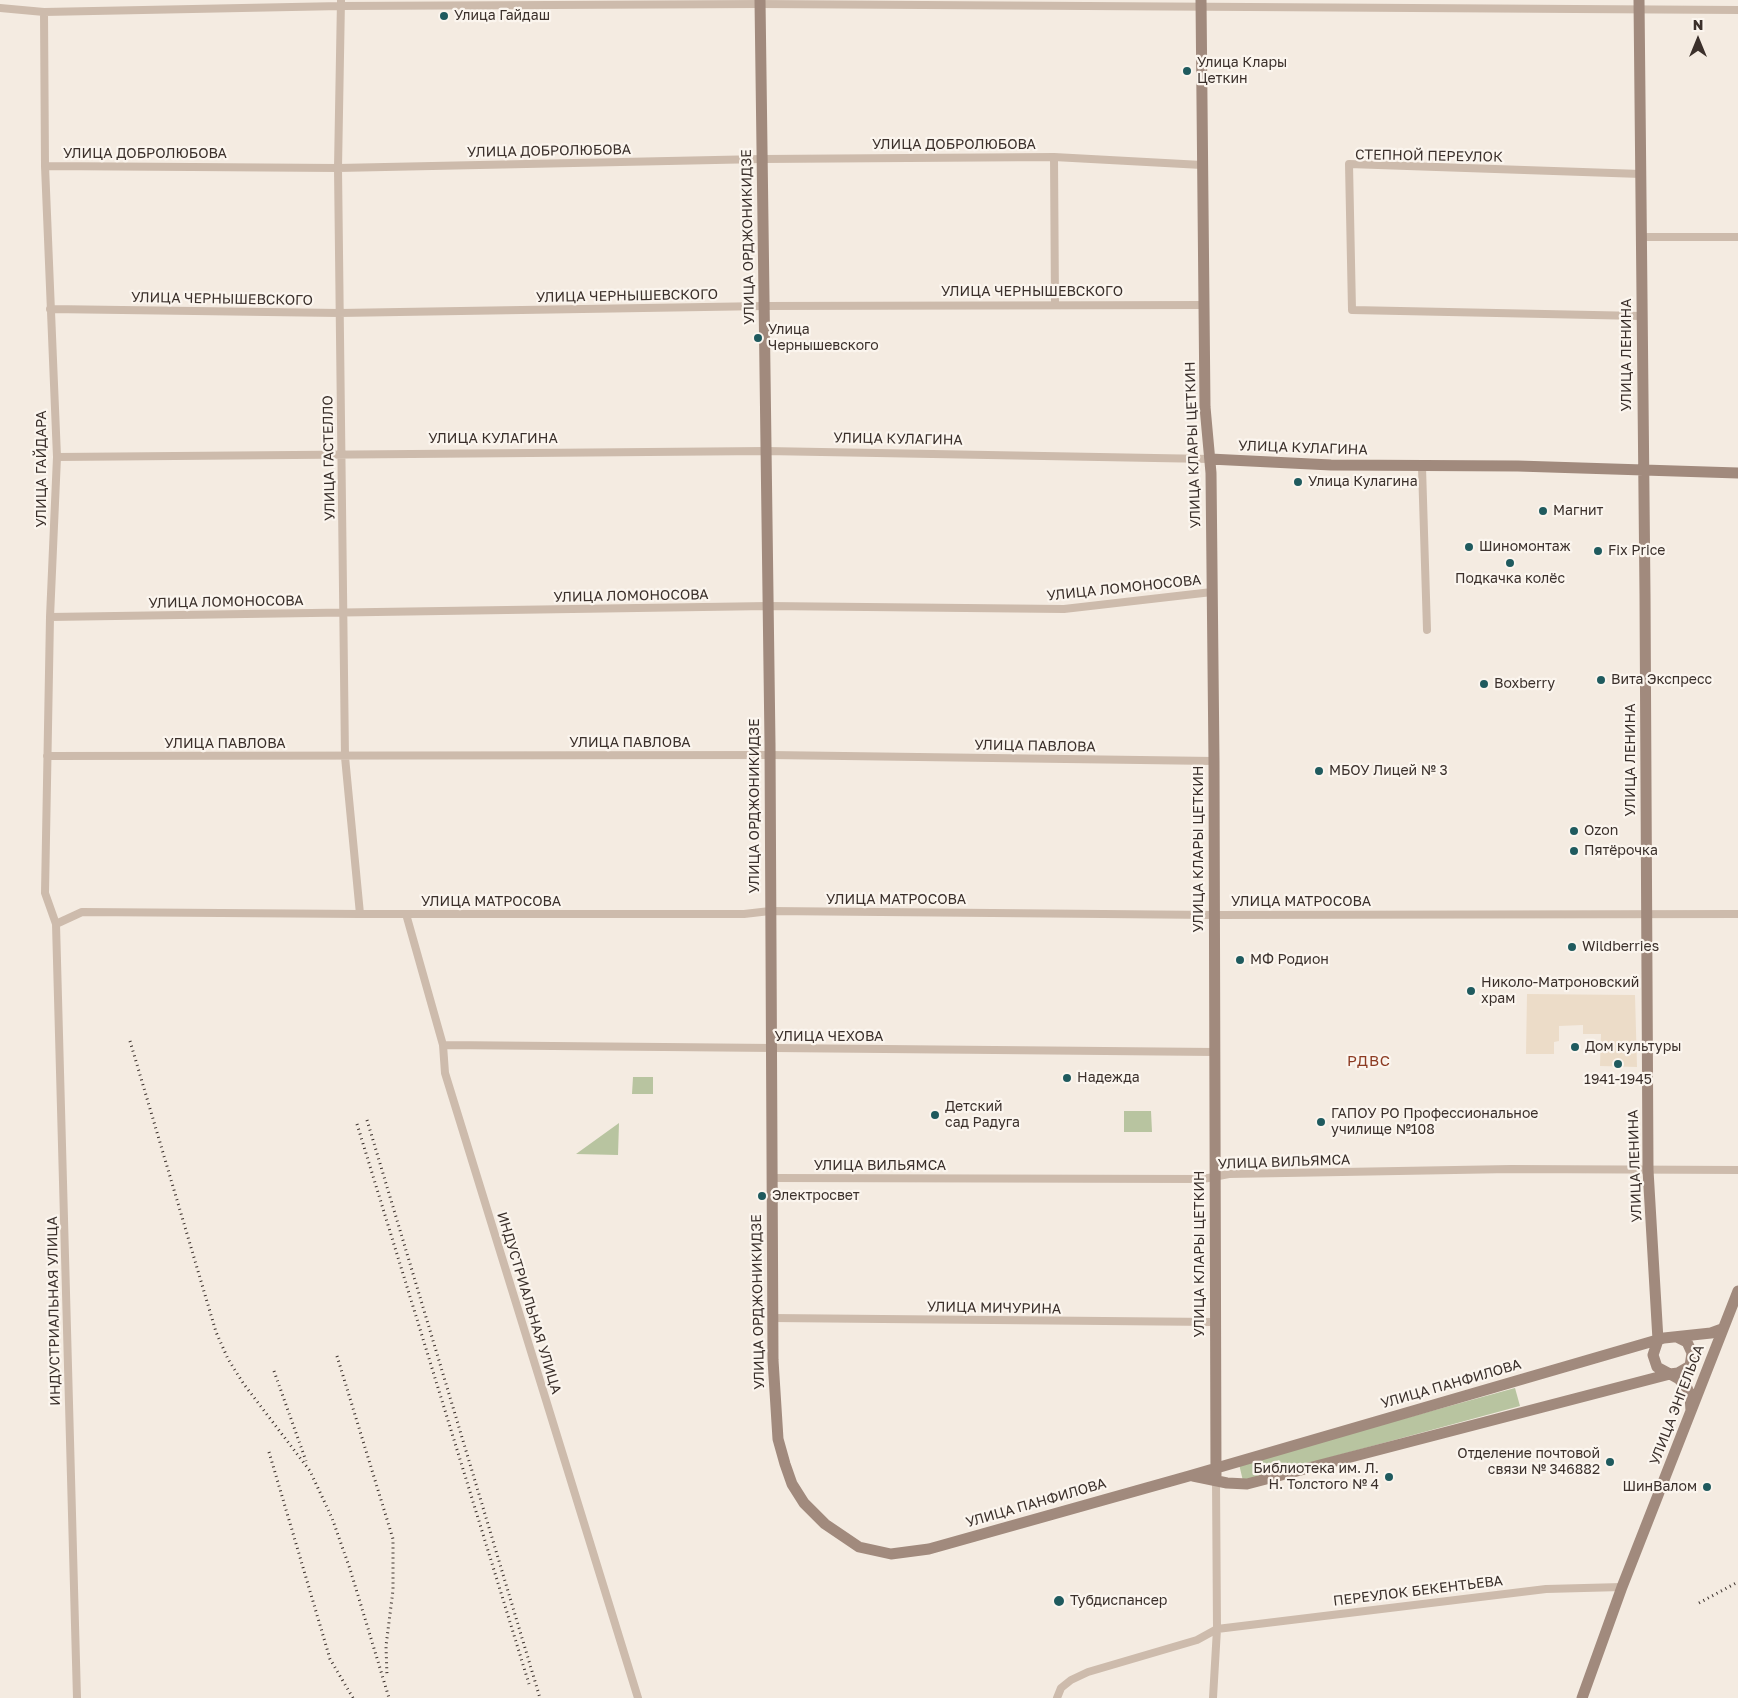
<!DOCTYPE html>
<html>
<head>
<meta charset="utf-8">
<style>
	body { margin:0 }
	#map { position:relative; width:1738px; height:1698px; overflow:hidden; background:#f4ebe1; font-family:"Golos Text",sans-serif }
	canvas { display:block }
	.north { position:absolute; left:1673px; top:15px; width:50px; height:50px; -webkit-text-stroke:4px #fbf5ee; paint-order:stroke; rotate:0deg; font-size:14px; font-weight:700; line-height:20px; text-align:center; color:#3b302b }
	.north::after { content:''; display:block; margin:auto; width:18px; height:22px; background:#3b302b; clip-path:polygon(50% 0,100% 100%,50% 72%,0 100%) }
</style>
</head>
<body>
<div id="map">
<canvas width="1738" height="1698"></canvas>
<div class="north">N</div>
</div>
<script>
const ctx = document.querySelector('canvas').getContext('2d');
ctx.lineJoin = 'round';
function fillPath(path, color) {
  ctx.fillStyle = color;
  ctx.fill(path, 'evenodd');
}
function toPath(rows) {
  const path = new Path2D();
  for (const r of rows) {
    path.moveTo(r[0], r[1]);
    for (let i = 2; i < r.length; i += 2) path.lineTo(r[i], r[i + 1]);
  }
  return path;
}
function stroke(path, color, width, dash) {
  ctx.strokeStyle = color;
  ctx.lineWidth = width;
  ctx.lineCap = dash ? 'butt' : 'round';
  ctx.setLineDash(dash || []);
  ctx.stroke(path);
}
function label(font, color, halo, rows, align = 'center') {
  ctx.font = font + ' "Golos Text",sans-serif';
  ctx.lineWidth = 4.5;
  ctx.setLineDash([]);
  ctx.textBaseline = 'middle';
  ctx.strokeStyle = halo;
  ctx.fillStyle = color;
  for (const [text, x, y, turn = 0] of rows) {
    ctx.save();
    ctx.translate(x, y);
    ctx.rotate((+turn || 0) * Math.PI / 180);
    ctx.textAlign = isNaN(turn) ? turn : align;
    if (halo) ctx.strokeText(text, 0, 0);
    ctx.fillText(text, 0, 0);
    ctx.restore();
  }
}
fillPath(toPath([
	[633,1077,653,1077,653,1094,632,1094],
	[1124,1111,1151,1111,1152,1132,1124,1132],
	[619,1123,618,1155,576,1154],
	[1515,1388,1520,1406,1243,1481,1239,1464]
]), '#b8c4a0');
fillPath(toPath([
	[1527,994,1635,995,1637,1067,1600,1066,1601,1034,1583,1034,1583,1025,1559,1026,1559,1041,1554,1042,1554,1054,1526,1054]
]), '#ecdcc8');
stroke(toPath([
	[341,0,338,168,345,757,360,914],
	[0,8,44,12,341,6,760,4,1738,10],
	[44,12,45,166,57,457,50,617,45,893,56,924,77,1698],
	[1054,157,1055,304],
	[45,166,338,168,762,159,1054,157,1202,165],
	[1641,174,1349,164,1352,310,1641,316],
	[1640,237,1738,237],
	[50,309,339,313,765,306,1205,305],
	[57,457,766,451,1210,459],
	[1422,467,1427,630],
	[50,617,768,606,1064,609,1212,592],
	[47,756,770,755,1214,761],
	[406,914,443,1045,445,1073,638,1698],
	[56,924,82,912,360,914,744,914,770,911,1214,915,1738,914],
	[443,1045,1215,1052],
	[772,1178,1203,1179,1229,1174,1511,1169,1738,1170],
	[772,1318,1215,1322],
	[1057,1698,1061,1688,1071,1680,1088,1672,1197,1640,1217,1629,1546,1589,1622,1587],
	[1213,1698,1217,1629,1216,1480]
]), '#cdbbac', 8);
stroke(toPath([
	[760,0,770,743,773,1360,778,1439,785,1464,792,1484,804,1503,825,1524,859,1547,891,1554,929,1549,1189,1476,1664,1338,1711,1333,1722,1329],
	[1201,0,1205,407,1211,473,1214,761,1216,1480],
	[1639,0,1645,594,1648,1170,1658,1340],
	[1210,459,1331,465,1518,466,1738,473],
	[1658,1340,1653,1355,1657,1367,1670,1374,1678,1373,1690,1366,1692,1353,1687,1342,1677,1337],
	[1193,1476,1227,1483,1247,1484,1670,1374,1679,1379,1687,1388,1690,1395,1691,1411],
	[1582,1698,1622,1587,1738,1291]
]), '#a18a7d', 11);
stroke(toPath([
	[130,1041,216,1332,228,1359,243,1383,310,1471,332,1518,350,1569,389,1698],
	[367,1120,540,1698],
	[357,1124,529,1684],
	[337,1356,393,1539,393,1590,386,1646,387,1676],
	[274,1371,306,1461],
	[269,1452,330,1659,353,1698],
	[1699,1603,1738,1582]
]), '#3b302b', 3, [1, 4]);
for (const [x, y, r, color] of [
	[444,16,5,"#1f5a5e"],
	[1187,71,5,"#1f5a5e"],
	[758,338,5,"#1f5a5e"],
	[1298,482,5,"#1f5a5e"],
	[1543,511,5,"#1f5a5e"],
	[1469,547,5,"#1f5a5e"],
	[1598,551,5,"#1f5a5e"],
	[1510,563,5,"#1f5a5e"],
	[1601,680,5,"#1f5a5e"],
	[1484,684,5,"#1f5a5e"],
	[1319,771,5,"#1f5a5e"],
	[1574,831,5,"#1f5a5e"],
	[1574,851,5,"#1f5a5e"],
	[1572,947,5,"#1f5a5e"],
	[1240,960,5,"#1f5a5e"],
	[1471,991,5,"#1f5a5e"],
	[1575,1047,5,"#1f5a5e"],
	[1618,1064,5,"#1f5a5e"],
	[1067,1078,5,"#1f5a5e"],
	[935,1115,5,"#1f5a5e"],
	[1321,1122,5,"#1f5a5e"],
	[762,1196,5,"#1f5a5e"],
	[1610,1462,5,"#1f5a5e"],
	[1389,1477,5,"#1f5a5e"],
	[1707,1487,5,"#1f5a5e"],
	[1059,1601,6,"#1f5a5e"]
]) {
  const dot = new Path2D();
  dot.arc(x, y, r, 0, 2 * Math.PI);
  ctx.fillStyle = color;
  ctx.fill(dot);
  stroke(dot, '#fbf5ee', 2);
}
label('14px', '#3b302b', '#fbf5ee', [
	["Улица Гайдаш",454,16],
	["Улица Клары",1197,63],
	["Цеткин",1197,79],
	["Улица",768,330],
	["Чернышевского",768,346],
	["Улица Кулагина",1308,482],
	["Магнит",1553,511],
	["Шиномонтаж",1479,547],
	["Fix Price",1608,551],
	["Подкачка колёс",1510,579,"center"],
	["Вита Экспресс",1611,680],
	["Boxberry",1494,684],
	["МБОУ Лицей № 3",1329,771],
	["Ozon",1584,831],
	["Пятёрочка",1584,851],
	["Wildberries",1582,947],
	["МФ Родион",1250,960],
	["Николо-Матроновский",1481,983],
	["храм",1481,999],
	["Дом культуры",1585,1047],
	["Надежда",1077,1078],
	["1941-1945",1618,1080,"center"],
	["Детский",945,1107],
	["сад Радуга",945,1123],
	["ГАПОУ РО Профессиональное",1331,1114],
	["училище №108",1331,1130],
	["Электросвет",772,1196],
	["Отделение почтовой",1600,1454,"right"],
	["связи № 346882",1600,1470,"right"],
	["Библиотека им. Л.",1379,1469,"right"],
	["Н. Толстого № 4",1379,1485,"right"],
	["ШинВалом",1697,1487,"right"],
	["Тубдиспансер",1070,1601]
], 'left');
label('14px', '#3b302b', '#fbf5ee', [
	["УЛИЦА ДОБРОЛЮБОВА",954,145],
	["УЛИЦА ДОБРОЛЮБОВА",549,151,-1],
	["УЛИЦА ДОБРОЛЮБОВА",145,154],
	["СТЕПНОЙ ПЕРЕУЛОК",1429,156,1],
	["УЛИЦА ОРДЖОНИКИДЗЕ",748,237,-91],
	["УЛИЦА ЧЕРНЫШЕВСКОГО",1032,292],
	["УЛИЦА ЧЕРНЫШЕВСКОГО",627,296,-1],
	["УЛИЦА ЧЕРНЫШЕВСКОГО",222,299,1],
	["УЛИЦА ЛЕНИНА",1627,355,-90],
	["УЛИЦА КУЛАГИНА",493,439],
	["УЛИЦА КУЛАГИНА",898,439,1],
	["УЛИЦА КЛАРЫ ЦЕТКИН",1193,445,-92],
	["УЛИЦА КУЛАГИНА",1303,448,2],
	["УЛИЦА ГАСТЕЛЛО",329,458,-91],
	["УЛИЦА ГАЙДАРА",42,469,-90],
	["УЛИЦА ЛОМОНОСОВА",1124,588,-6],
	["УЛИЦА ЛОМОНОСОВА",631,596,-1],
	["УЛИЦА ЛОМОНОСОВА",226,602,-1],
	["УЛИЦА ПАВЛОВА",630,743],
	["УЛИЦА ПАВЛОВА",225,744],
	["УЛИЦА ПАВЛОВА",1035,746,1],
	["УЛИЦА ЛЕНИНА",1631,760,-90],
	["УЛИЦА ОРДЖОНИКИДЗЕ",755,806,-90],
	["УЛИЦА КЛАРЫ ЦЕТКИН",1199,849,-90],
	["УЛИЦА МАТРОСОВА",896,900],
	["УЛИЦА МАТРОСОВА",491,902],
	["УЛИЦА МАТРОСОВА",1301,902],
	["УЛИЦА ЧЕХОВА",829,1037],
	["УЛИЦА ВИЛЬЯМСА",1284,1162,-2],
	["УЛИЦА ВИЛЬЯМСА",880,1166],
	["УЛИЦА ЛЕНИНА",1635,1166,-92],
	["УЛИЦА КЛАРЫ ЦЕТКИН",1200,1254,-90],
	["УЛИЦА ОРДЖОНИКИДЗЕ",758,1302,-91],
	["ИНДУСТРИАЛЬНАЯ УЛИЦА",529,1303,73],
	["УЛИЦА МИЧУРИНА",994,1308,1],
	["ИНДУСТРИАЛЬНАЯ УЛИЦА",54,1311,-91],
	["УЛИЦА ПАНФИЛОВА",1451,1384,-16],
	["УЛИЦА ЭНГЕЛЬСА",1677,1405,-69],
	["УЛИЦА ПАНФИЛОВА",1036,1503,-16],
	["ПЕРЕУЛОК БЕКЕНТЬЕВА",1418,1591,-7]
]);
ctx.letterSpacing = '1px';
label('15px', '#8c3b22', '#fbf5ee', [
	["РДВС",1369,1061]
]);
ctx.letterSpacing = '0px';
</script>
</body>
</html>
